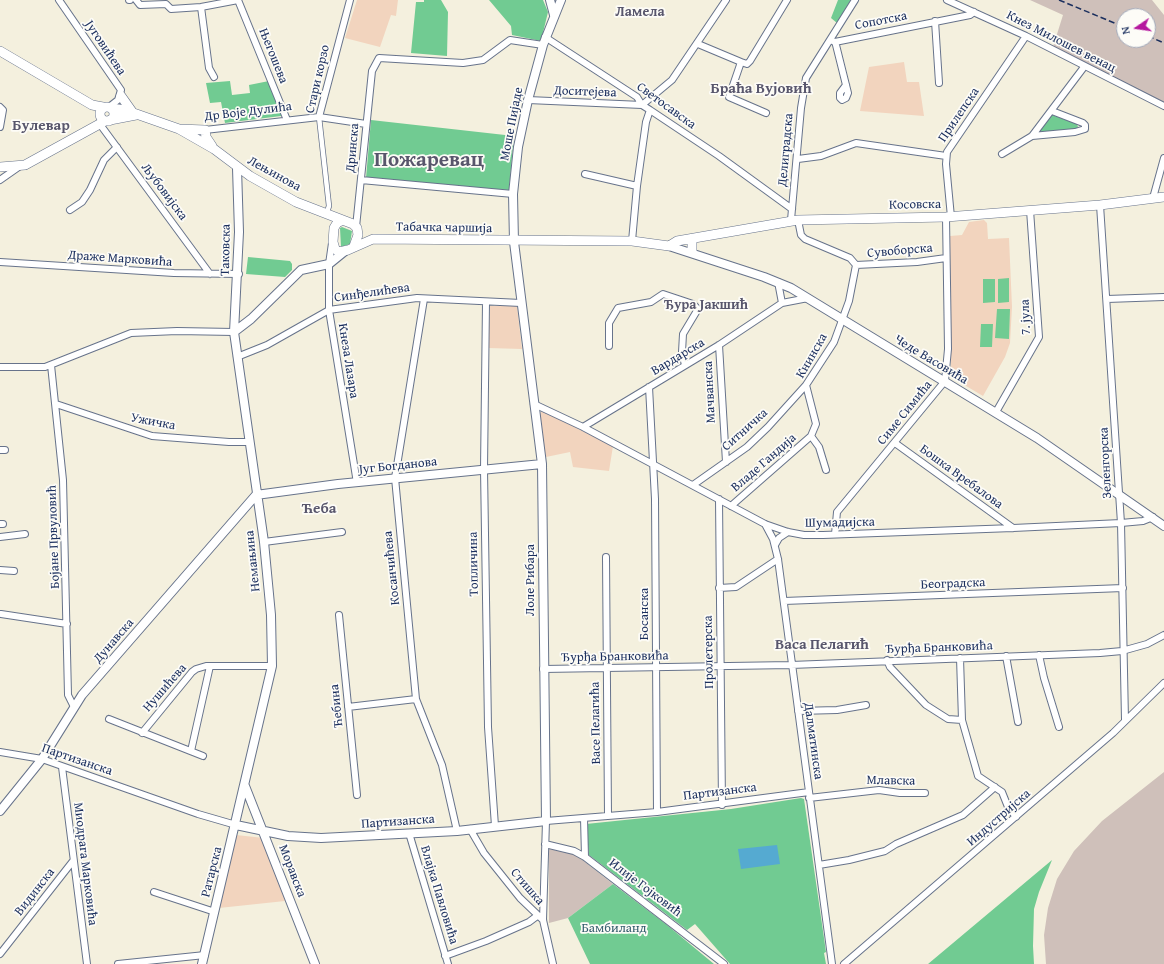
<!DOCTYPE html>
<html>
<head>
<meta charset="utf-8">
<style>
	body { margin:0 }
	#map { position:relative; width:1164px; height:964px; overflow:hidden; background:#f4f0de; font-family:"Gentium Book Plus",serif }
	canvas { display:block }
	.north { position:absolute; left:1116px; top:8px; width:40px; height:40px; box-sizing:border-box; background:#fdfcf7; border:1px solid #a3aaba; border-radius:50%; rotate:257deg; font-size:11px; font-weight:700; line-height:16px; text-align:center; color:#1b2f5e }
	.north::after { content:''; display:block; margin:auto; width:14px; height:18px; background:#b5179e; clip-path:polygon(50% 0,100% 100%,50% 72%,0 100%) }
</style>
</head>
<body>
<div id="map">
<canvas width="1164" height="964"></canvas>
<div class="north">N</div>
</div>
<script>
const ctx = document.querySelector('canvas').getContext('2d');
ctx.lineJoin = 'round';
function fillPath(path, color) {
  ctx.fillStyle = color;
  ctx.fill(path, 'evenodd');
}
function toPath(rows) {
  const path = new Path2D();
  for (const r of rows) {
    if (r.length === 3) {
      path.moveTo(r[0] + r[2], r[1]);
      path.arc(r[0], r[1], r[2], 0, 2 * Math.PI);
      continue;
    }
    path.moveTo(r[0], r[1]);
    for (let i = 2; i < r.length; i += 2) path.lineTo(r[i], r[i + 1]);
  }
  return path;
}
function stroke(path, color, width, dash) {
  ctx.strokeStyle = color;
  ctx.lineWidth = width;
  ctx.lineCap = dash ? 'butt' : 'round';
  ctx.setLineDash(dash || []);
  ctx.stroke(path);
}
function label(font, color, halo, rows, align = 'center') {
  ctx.font = font + ' "Gentium Book Plus",serif';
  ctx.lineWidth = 3.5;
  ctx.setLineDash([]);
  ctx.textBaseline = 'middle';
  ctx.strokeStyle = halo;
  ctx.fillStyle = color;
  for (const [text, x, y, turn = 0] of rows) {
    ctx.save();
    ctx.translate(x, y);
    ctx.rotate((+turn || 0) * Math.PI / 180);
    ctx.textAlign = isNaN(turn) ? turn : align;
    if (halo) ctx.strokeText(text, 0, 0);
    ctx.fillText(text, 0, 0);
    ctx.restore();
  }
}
fillPath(toPath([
	[357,0,398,0,396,16,391,15,380,47,345,38],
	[904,62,907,82,919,82,924,116,860,111,869,67],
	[984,220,987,223,988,239,1009,238,1012,307,1010,343,1005,357,983,396,951,377,950,236,962,235,969,222],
	[490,306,517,306,522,349,488,348],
	[542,411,613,446,609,471,573,467,570,452,546,457,539,415],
	[236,835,264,838,285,901,219,908]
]), '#f2d4be');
fillPath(toPath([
	[1030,0,1152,0,1164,15,1164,103,1053,47,1063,15],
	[1124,16,1148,16,1148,40,1124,40],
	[1164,772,1164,964,1046,964,1044,935,1048,908,1057,879,1074,851,1102,821],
	[549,849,575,854,613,884,568,918,549,923]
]), '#cfc0ba');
fillPath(toPath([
	[424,0,441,0,448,12,447,56,411,53,416,2,424,2],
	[489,0,543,0,548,12,541,41,512,35,511,26],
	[838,0,851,0,837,23,831,18],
	[230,81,232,95,250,93,249,85,269,81,283,114,281,116,225,123,221,102,210,103,206,83],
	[1052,115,1077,124,1078,127,1076,129,1042,133,1040,129],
	[371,120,514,136,509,190,441,186,366,178],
	[342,227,352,231,350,244,341,247,340,228],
	[248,257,290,261,292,264,292,270,285,277,246,274],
	[1009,278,1009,302,998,303,998,279],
	[983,279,995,279,995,302,983,303],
	[997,309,1010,309,1009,339,995,338],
	[981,324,993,324,992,347,980,347],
	[801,798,804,799,826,952,824,953,826,964,730,964,695,924,687,930,589,855,586,824,731,809],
	[1052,860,1039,892,1034,909,1033,946,1034,964,928,964],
	[613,884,667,925,714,964,590,964,568,918]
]), '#71cb92');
fillPath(toPath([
	[777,845,780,864,741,869,738,849]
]), '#55aad1');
const pedestrian = toPath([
	[319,117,329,206,327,212]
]);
const minor = toPath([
	[59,0,121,90,118,100,109,107],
	[129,0,130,0],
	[136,0,140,5,166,4,171,9,201,7,238,0,287,120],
	[947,0,1026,36,1164,106],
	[201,7,209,68,214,77],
	[935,21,939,83],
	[545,37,637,97,642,105,650,110,719,156,792,209],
	[830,40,835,42,970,15,974,12],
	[835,42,836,45,848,93,846,98,842,100,840,98,840,93,846,85],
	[698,44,741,62,729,97,766,113],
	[741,62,747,64,750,61,787,0],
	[528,100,642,105,672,80,726,0],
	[0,107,3,110,0,127],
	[319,117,350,0],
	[99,123,210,274],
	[205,130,319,117,366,124],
	[1032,136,1075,132,1085,129,1085,125,1083,123,1052,111],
	[1002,154,1032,136,1084,67],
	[798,159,821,156,856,143,946,156],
	[585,174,637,186],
	[0,180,20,166],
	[361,180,513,194],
	[1153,198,1164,158],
	[1100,205,1121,523,1125,720],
	[70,210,82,202,90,190,104,160,117,147],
	[951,217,946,164,947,152,1026,36],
	[791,220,801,108,806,78,855,0],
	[798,220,801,235,805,239,850,258,856,265,849,301,834,342,806,385,816,424,811,436,819,447,826,470],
	[356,227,372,71,379,58,463,63,483,60,510,40,543,45],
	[632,241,637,186,646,122,650,110],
	[332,243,329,264,329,310,357,483],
	[0,262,174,273,239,274],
	[856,265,917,262,946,258],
	[778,282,782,303],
	[424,299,395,478,416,699,442,765,457,831],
	[1107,299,1164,297],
	[486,302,484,469,488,727,495,826],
	[719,345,726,462],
	[609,346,609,323,618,308,651,302,663,294,693,304,698,309,683,334,682,352,685,365],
	[237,357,267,345,329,310,336,309,417,298,521,303],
	[51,365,63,480,68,695,74,707],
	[0,367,45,367,131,333,177,331,234,332],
	[649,387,655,499,657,812],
	[56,404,152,436,229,442,250,442],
	[534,404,583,427,765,524,788,532,804,535,823,535,1013,528,1121,523,1143,521,1153,517],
	[996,412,1039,337,1030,210],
	[583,427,719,345,782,303,808,298],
	[895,443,1013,528],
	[0,450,5,450],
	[693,485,747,447,768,427,806,385],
	[719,499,722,805],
	[731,506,811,436],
	[0,524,3,524],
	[765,524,773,539,778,559,832,964],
	[835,534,837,512,945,381,948,349,946,217],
	[0,537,25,534],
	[264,542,342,532],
	[775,545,779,538,788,532],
	[606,557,608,816],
	[0,570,14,571],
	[719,588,736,587,778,559],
	[784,601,1123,588],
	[1,614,67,624],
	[339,615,357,795],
	[1039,655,1044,678,1059,727],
	[1006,656,1018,722],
	[887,660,890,667,926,705,948,719,962,720,960,658],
	[543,669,791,665,1100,653,1122,651,1147,644,1164,635],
	[348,707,416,699],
	[798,711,837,710,866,705],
	[109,719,203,756],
	[962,720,978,776,1002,792,1008,807,1016,817],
	[142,733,192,672,196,669,206,666,272,666],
	[191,751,210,666],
	[0,752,42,759,198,814,236,825],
	[62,767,87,964],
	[809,798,879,790,900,793,925,793],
	[584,818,585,857],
	[470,829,484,853,520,898,543,920],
	[409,833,448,964],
	[545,844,574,851,585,857,724,964],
	[819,865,849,860,885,851,896,844,963,815,995,787],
	[154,892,215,912],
	[0,954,73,861],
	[445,956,486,941,529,922,537,916],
	[118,964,205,955],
	[553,964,543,920,546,821,657,812,809,792],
	[844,964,1113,733,1164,683]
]);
const tertiary = toPath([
	[550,0,554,15],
	[669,246,764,277,791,288,1037,438,1164,526],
	[234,332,251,319,301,270,329,264,345,251],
	[245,786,315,964],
	[0,811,42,759,82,695,256,495,338,484,542,464],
	[236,825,288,836,321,838,457,831,546,821,542,464,514,242,513,194,518,147,528,100,543,45,561,0],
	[202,964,272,666,271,615,264,542,234,332,239,232,237,168]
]);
const secondary = toPath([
	[0,51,92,105,103,107],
	[121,96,133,113],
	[107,114,7],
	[111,108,125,110,179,129,205,130,206,137,212,146],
	[110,120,136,115],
	[179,129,214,149,250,176,296,202,353,224,357,228,358,235,354,246],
	[0,167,25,165,105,121],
	[343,220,337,223,334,228,333,242,335,249,339,252,348,250,373,239,632,241,669,246,677,241,798,220,946,217,1100,205,1164,197],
	[692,252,692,239]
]);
stroke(pedestrian, '#67738b', 6);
stroke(minor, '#67738b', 8);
stroke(tertiary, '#67738b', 10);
stroke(secondary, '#67738b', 10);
stroke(pedestrian, '#fff', 4.5);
stroke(minor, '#fff', 6);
stroke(tertiary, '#fff', 8);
stroke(secondary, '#fff', 9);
stroke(toPath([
	[1059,0,1124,27],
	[1148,36,1164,43]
]), '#1b2f5e', 1.5, [6, 3]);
label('13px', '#1b2f5e', '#fdfcf7', [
	["Сопотска",881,21,-11],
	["Кнез Милошев венац",1061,42,27],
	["Југовићева",105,48,56],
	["Његошева",273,56,68],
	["Стари корзо",318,79,-77],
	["Доситејева",585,92,2],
	["Светосавска",666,106,36],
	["Др Воје Дулића",248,112,-7],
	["Прилепска",959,115,-56],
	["Моше Пијаде",512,124,-79],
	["Дринска",353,148,-85],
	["Делиградска",786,150,-85],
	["Лењинова",274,174,29],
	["Љубовијска",164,192,53],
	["Косовска",915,205,-1],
	["Табачка чаршија",444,228,1],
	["Таковска",226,250,-89],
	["Сувоборска",900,251,-5],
	["Драже Марковића",120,259,4],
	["Синђелићева",372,293,-8],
	["7. јула",1026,317,-92],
	["Книнска",812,356,-60],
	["Вардарска",678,357,-31],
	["Чеде Васовића",931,360,31],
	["Кнеза Лазара",348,361,81],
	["Мачванска",710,392,-93],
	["Симе Симића",905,413,-51],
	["Ужичка",153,422,11],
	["Ситничка",745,430,-42],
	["Владе Гандија",764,463,-41],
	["Зеленгорска",1106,463,-93],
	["Југ Богданова",398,466,-6],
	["Бошка Вребалова",961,477,36],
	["Шумадијска",840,523,-1],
	["Бојане Првуловић",54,537,-92],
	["Немањина",253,561,-96],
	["Топличина",474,564,-91],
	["Косанчићева",392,568,-96],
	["Лоле Рибара",531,580,-90],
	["Београдска",953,584,-2],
	["Босанска",645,614,-90],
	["Дунавска",114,641,-49],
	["Ђурђа Бранковића",939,648,-2],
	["Пролетерска",709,652,-91],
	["Ђурђа Бранковића",615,657,-1],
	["Нушићева",165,688,-49],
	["Ћебина",337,706,-96],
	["Васе Пелагића",596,723,-91],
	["Далматинска",813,741,82],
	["Партизанска",77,760,19],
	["Млавска",891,781,1],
	["Партизанска",720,792,-7],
	["Индустријска",999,818,-41],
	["Партизанска",398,822,-4],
	["Миодрага Марковића",85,864,83],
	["Моравска",292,871,69],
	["Ратарска",212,872,-76],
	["Стишка",527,887,49],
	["Илије Гојковић",645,888,37],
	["Видинска",35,892,-52],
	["Влајка Павловића",439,895,73]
]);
label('13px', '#355e6e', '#fdfcf7', [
	["Бамбиланд",614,929]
]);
label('bold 14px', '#58566c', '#fdfcf7', [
	["Ламела",640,12],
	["Ђура Јакшић",706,305]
]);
label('bold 15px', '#58566c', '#fdfcf7', [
	["Браћа Вујовић",761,89],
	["Булевар",41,126],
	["Ћеба",319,509],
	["Васа Пелагић",822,645]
]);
label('bold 21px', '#58566c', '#fdfcf7', [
	["Пожаревац",429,161]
]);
</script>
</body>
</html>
